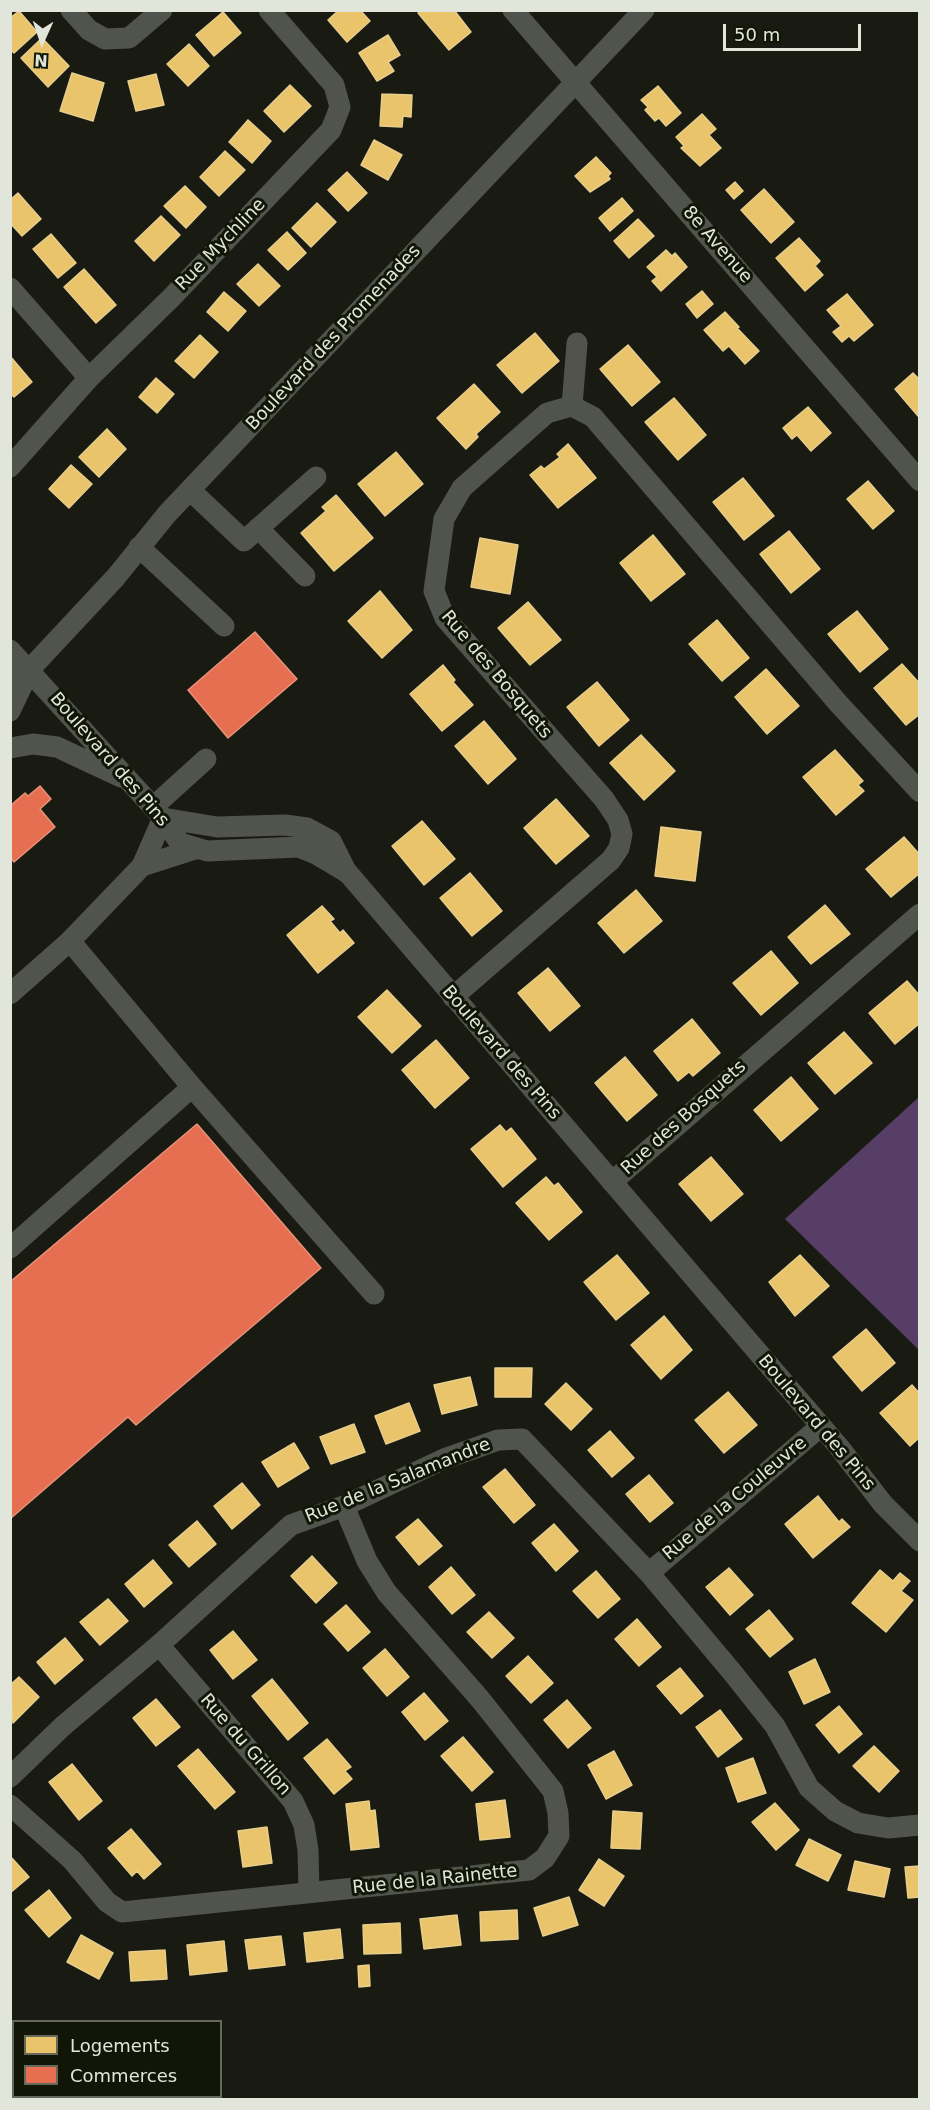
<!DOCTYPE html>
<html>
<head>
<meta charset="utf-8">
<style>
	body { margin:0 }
	#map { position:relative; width:930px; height:2110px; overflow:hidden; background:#191b12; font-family:"DejaVu Sans",sans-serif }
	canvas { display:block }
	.frame { position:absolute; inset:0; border:12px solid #e2e6da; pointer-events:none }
	.legend { position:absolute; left:12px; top:2020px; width:210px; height:78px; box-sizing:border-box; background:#111606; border:2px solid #65695b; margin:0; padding:8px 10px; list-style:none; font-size:18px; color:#e2e6da }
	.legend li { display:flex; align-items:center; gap:12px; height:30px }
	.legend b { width:30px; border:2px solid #65695b }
	.north { position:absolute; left:12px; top:12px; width:60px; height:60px; -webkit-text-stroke:4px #111606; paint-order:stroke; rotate:183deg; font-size:16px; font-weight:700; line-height:24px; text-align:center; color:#e2e6da }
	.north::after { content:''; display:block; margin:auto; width:21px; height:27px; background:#e2e6da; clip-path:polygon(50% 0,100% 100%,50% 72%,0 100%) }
	.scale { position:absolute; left:723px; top:24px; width:138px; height:27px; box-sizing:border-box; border:3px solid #e2e6da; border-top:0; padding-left:8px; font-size:18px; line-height:21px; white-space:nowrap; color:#e2e6da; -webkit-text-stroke:4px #111606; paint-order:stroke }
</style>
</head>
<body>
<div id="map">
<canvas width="930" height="2110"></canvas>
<div class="frame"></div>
<ul class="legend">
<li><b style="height:16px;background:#e9c46a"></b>Logements</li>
<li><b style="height:16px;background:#e76f51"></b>Commerces</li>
</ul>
<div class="north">N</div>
<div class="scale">50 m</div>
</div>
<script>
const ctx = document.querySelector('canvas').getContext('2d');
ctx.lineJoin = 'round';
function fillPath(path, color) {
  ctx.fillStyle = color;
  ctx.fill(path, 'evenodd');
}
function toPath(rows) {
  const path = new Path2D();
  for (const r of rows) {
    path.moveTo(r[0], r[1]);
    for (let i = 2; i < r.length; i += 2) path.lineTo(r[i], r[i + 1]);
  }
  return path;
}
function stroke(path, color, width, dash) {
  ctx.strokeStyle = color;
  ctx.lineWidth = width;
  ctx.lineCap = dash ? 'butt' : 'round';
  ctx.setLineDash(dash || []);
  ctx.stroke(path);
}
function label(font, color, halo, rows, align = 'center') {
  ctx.font = font + ' "DejaVu Sans",sans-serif';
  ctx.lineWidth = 6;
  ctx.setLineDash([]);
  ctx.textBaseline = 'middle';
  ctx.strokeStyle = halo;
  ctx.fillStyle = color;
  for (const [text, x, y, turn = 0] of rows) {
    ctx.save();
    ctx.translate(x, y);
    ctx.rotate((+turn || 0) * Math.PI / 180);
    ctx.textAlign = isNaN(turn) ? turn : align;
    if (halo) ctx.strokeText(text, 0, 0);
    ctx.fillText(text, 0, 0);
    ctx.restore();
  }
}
fillPath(toPath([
	[919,1097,919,1350,785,1219]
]), '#563e66');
const homes = toPath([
	[339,10,360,10,370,21,347,42,328,20,339,10],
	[422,10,454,10,471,32,449,50,418,13,422,10],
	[19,11,37,32,14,53,10,49,10,18,19,11],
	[223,12,241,33,214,56,196,35,223,12],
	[388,35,400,55,388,62,394,71,377,81,359,53,388,35],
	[42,38,69,66,48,87,21,58,42,38],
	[189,44,209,66,188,86,167,64,189,44],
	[72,73,104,83,93,121,60,111,72,73],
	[156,74,164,105,136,111,128,81,156,74],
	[290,85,311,106,284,132,264,111,290,85],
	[658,86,681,113,666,126,659,118,655,121,645,110,648,107,641,100,658,86],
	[382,94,412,95,411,117,403,116,402,127,380,126,382,94],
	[702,114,716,129,709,135,721,148,700,166,681,148,684,146,676,137,702,114],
	[248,120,271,141,252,163,229,142,248,120],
	[374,140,402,155,388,180,361,165,374,140],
	[225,151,245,170,219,196,200,177,225,151],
	[596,157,611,173,608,176,610,179,590,192,575,176,596,157],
	[347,172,367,193,348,211,328,190,347,172],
	[735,182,743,191,734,199,726,190,735,182],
	[185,186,206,207,186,228,164,206,185,186],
	[764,189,794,222,771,243,741,210,764,189],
	[18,193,41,219,22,236,10,223,10,200,18,193],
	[622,198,633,211,610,231,599,218,622,198],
	[317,203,336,222,311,247,292,228,317,203],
	[161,216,180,235,154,261,135,241,161,216],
	[638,219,654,236,629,258,614,241,638,219],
	[287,232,306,253,288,270,268,250,287,232],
	[51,234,76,263,58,278,33,249,51,234],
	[799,238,820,261,815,266,823,275,805,291,776,258,799,238],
	[666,250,672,256,675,253,687,267,661,291,652,281,657,277,647,267,666,250],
	[258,264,280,286,259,306,237,284,258,264],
	[84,269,116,305,96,323,64,287,84,269],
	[702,291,713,304,697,318,686,304,702,291],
	[224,292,246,311,228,331,207,312,224,292],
	[847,294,873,325,854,341,849,336,842,342,833,332,841,326,827,310,847,294],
	[725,312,739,327,737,328,759,351,745,364,729,346,723,351,704,330,725,312],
	[535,333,559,361,522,393,497,365,535,333],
	[200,335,218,352,194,378,175,361,200,335],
	[628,345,660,382,632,406,600,369,628,345],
	[10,356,32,382,14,397,10,393,10,356],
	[913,373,920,380,918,416,895,389,913,373],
	[156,378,174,394,157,413,139,397,156,378],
	[474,384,500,412,476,434,478,437,466,449,437,418,474,384],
	[674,398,706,435,678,460,645,422,674,398],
	[808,407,831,433,811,451,797,435,792,439,783,428,808,407],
	[107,429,126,449,99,477,79,457,107,429],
	[568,444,596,478,558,508,530,475,541,466,544,469,560,457,557,454,568,444],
	[396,452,423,484,385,516,358,484,396,452],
	[71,465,92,484,69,508,49,489,71,465],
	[743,478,774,516,744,540,713,502,743,478],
	[868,481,894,511,873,529,847,499,868,481],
	[336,495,373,538,334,571,301,533,326,511,322,507,336,495],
	[789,531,820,569,791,593,760,554,789,531],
	[653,535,685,574,651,601,620,563,653,535],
	[480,538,518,545,510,594,471,587,480,538],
	[380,591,412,630,382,658,348,621,380,591],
	[528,602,561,640,530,665,498,628,528,602],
	[857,611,888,649,860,672,828,634,857,611],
	[717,620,749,658,722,681,689,644,717,620],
	[902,664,920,684,920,714,906,725,874,688,902,664],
	[443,665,455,680,453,682,473,705,442,731,410,694,443,665],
	[766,669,799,706,767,734,735,697,766,669],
	[597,682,629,720,599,746,567,707,597,682],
	[484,721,516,759,488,784,455,746,484,721],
	[641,735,675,771,644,800,610,763,641,735],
	[835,750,863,781,858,785,864,791,836,815,803,777,835,750],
	[556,799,589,836,556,864,524,828,556,799],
	[422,821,455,859,424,885,392,846,422,821],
	[661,827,701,832,695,881,655,876,661,827],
	[904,837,920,855,920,873,891,897,866,869,904,837],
	[470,873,502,911,472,936,440,898,470,873],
	[636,890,662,921,624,953,598,923,636,890],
	[825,905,850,934,811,964,788,937,825,905],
	[322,906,334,919,330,921,340,933,343,930,354,943,318,973,287,935,322,906],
	[771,951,798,983,761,1015,733,983,771,951],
	[548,968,580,1006,550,1031,518,993,548,968],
	[907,981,920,996,920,1023,895,1044,869,1013,907,981],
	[387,990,421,1026,392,1053,358,1017,387,990],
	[692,1019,720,1053,693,1076,689,1072,678,1081,654,1051,692,1019],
	[844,1032,872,1063,835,1094,808,1063,844,1032],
	[436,1040,469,1078,435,1108,402,1070,436,1040],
	[625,1057,657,1095,627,1121,595,1083,625,1057],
	[791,1077,818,1109,781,1141,754,1110,791,1077],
	[500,1125,506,1132,511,1128,536,1159,503,1187,471,1149,500,1125],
	[711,1157,743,1194,711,1221,679,1184,711,1157],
	[546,1177,554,1186,558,1183,582,1212,549,1240,516,1203,546,1177],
	[617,1255,649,1293,616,1320,584,1282,617,1255],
	[800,1255,829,1286,795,1316,769,1282,800,1255],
	[664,1316,692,1350,661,1379,631,1345,664,1316],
	[866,1329,895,1363,862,1391,833,1357,866,1329],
	[495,1368,532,1368,531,1397,495,1397,495,1368],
	[470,1377,477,1405,442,1414,434,1385,470,1377],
	[566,1383,592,1409,571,1430,545,1404,566,1383],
	[912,1385,920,1394,920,1437,910,1446,880,1413,912,1385],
	[728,1392,757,1425,724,1453,695,1420,728,1392],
	[409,1403,420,1431,386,1444,375,1416,409,1403],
	[354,1424,365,1452,331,1464,320,1437,354,1424],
	[610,1431,634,1458,612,1477,588,1450,610,1431],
	[294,1443,309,1468,278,1487,262,1462,294,1443],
	[505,1469,535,1505,514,1523,483,1487,505,1469],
	[649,1475,673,1503,650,1522,626,1494,649,1475],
	[242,1483,260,1505,232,1529,214,1506,242,1483],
	[818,1496,839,1522,842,1519,850,1527,813,1558,785,1524,818,1496],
	[418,1519,442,1546,419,1565,396,1537,418,1519],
	[197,1521,216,1544,189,1567,169,1545,197,1521],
	[554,1524,578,1551,556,1571,532,1543,554,1524],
	[312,1556,337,1583,316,1603,291,1576,312,1556],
	[153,1560,172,1583,144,1607,125,1584,153,1560],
	[451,1567,475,1595,452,1614,429,1587,451,1567],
	[729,1568,753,1595,730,1615,706,1587,729,1568],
	[880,1570,893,1581,900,1573,910,1581,901,1591,913,1600,886,1632,852,1603,880,1570],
	[596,1571,620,1599,598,1618,573,1591,596,1571],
	[108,1599,128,1621,100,1645,80,1622,108,1599],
	[346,1605,370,1632,348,1651,324,1624,346,1605],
	[769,1610,793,1639,770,1657,746,1629,769,1610],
	[489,1612,514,1638,492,1658,467,1632,489,1612],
	[637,1619,661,1647,639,1666,615,1639,637,1619],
	[233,1631,257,1660,233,1679,210,1650,233,1631],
	[65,1638,83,1660,55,1684,37,1662,65,1638],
	[385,1649,409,1677,387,1696,363,1668,385,1649],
	[528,1656,553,1683,531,1703,506,1676,528,1656],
	[815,1659,830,1692,804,1704,789,1672,815,1659],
	[680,1668,703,1696,681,1714,657,1686,680,1668],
	[19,1677,39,1697,13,1723,10,1685,19,1677],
	[272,1679,308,1723,288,1740,252,1696,272,1679],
	[424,1693,448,1721,425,1740,402,1712,424,1693],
	[156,1699,180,1727,156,1746,133,1718,156,1699],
	[567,1700,591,1728,568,1748,544,1720,567,1700],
	[839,1706,862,1734,839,1753,816,1725,839,1706],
	[720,1710,742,1739,718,1757,696,1727,720,1710],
	[463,1737,493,1772,472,1791,441,1756,463,1737],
	[327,1739,351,1767,345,1771,352,1779,334,1794,304,1758,327,1739],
	[874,1746,899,1771,879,1792,853,1766,874,1746],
	[198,1749,235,1792,215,1809,178,1766,198,1749],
	[614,1751,632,1785,606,1799,588,1765,614,1751],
	[753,1758,766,1793,738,1802,726,1768,753,1758],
	[72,1764,102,1801,79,1820,49,1782,72,1764],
	[505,1800,510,1837,480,1840,476,1804,505,1800],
	[369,1801,370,1811,375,1810,379,1847,351,1850,346,1804,369,1801],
	[775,1803,799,1830,776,1850,752,1822,775,1803],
	[613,1811,642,1813,640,1849,611,1848,613,1811],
	[267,1827,272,1863,243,1867,238,1831,267,1827],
	[131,1829,161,1864,144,1879,137,1871,132,1876,108,1848,131,1829],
	[809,1839,841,1855,828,1881,796,1865,809,1839],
	[10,1856,29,1877,10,1893,10,1856],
	[599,1859,624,1876,604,1906,579,1890,599,1859],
	[855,1861,890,1869,884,1897,848,1890,855,1861],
	[920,1866,920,1897,908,1898,905,1867,920,1866],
	[49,1890,71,1918,49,1937,25,1910,49,1890],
	[569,1897,578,1925,543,1936,534,1908,569,1897],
	[517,1910,518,1939,481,1941,480,1912,517,1910],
	[457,1915,461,1945,424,1949,420,1919,457,1915],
	[400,1923,401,1953,364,1954,363,1925,400,1923],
	[340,1929,343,1958,307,1962,304,1933,340,1929],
	[81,1935,113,1953,99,1979,67,1962,81,1935],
	[281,1936,285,1965,249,1969,245,1940,281,1936],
	[224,1941,227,1971,190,1975,187,1945,224,1941],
	[165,1950,167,1979,131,1981,129,1952,165,1950],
	[369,1965,370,1986,359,1987,358,1966,369,1965]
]);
fillPath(homes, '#e9c46a');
stroke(homes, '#e7ce8c', 1.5);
const shops = toPath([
	[255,632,297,679,228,738,188,690,255,632],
	[40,786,51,799,40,809,55,827,14,862,10,857,10,806,25,793,28,796,40,786],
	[197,1124,321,1268,136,1425,128,1417,10,1519,10,1282,197,1124]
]);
fillPath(shops, '#e76f51');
stroke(shops, '#e6937a', 1.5);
stroke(toPath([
	[71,10,89,30,105,39,129,38,162,10],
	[513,10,920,481],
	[10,288,89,378],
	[572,406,577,343],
	[10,467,89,378,171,298,331,130,340,107,334,85,269,10],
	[190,490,244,541,316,477],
	[258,528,305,576],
	[139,547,224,626],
	[10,650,163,818,180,843,207,851,299,847,316,854,348,873,839,1447,883,1504,920,1541],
	[10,680,30,669,45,653,115,578,167,514,644,10],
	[10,711,30,669],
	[10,748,33,744,57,747,121,777],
	[153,807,206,759],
	[163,818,217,827,285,825,307,828,331,841,347,873],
	[142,866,195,849],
	[70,941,192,1087,374,1294],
	[10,994,70,941,142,866,163,818],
	[453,997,611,860,619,848,622,834,618,820,604,799,445,618,434,591,444,519,462,488,547,413,572,406,593,417,838,703,920,792],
	[612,1182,920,914],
	[10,1248,192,1087],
	[649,1573,821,1426],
	[159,1645,293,1801,304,1825,308,1850,309,1892],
	[10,1777,63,1726,159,1645,291,1525,344,1506,444,1459,498,1440,522,1439,649,1573,732,1672,775,1726,809,1788,835,1811,858,1823,888,1828,920,1825],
	[10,1805,72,1860,107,1902,122,1912,529,1870,545,1858,559,1836,558,1813,553,1791,480,1699,387,1593,367,1561,344,1506]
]), '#51544c', 21);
label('18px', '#e2e6da', '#111606', [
	["Rue Mychline",221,245,-46],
	["8e Avenue",717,245,49],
	["Boulevard des Promenades",334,338,-47],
	["Rue des Bosquets",496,675,50],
	["Boulevard des Pins",109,760,49],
	["Boulevard des Pins",501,1053,49],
	["Rue des Bosquets",684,1118,-42],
	["Boulevard des Pins",816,1423,50],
	["Rue de la Salamandre",398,1481,-22],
	["Rue de la Couleuvre",735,1499,-40],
	["Rue du Grillon",245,1745,49],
	["Rue de la Rainette",435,1880,-6]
]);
</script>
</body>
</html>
